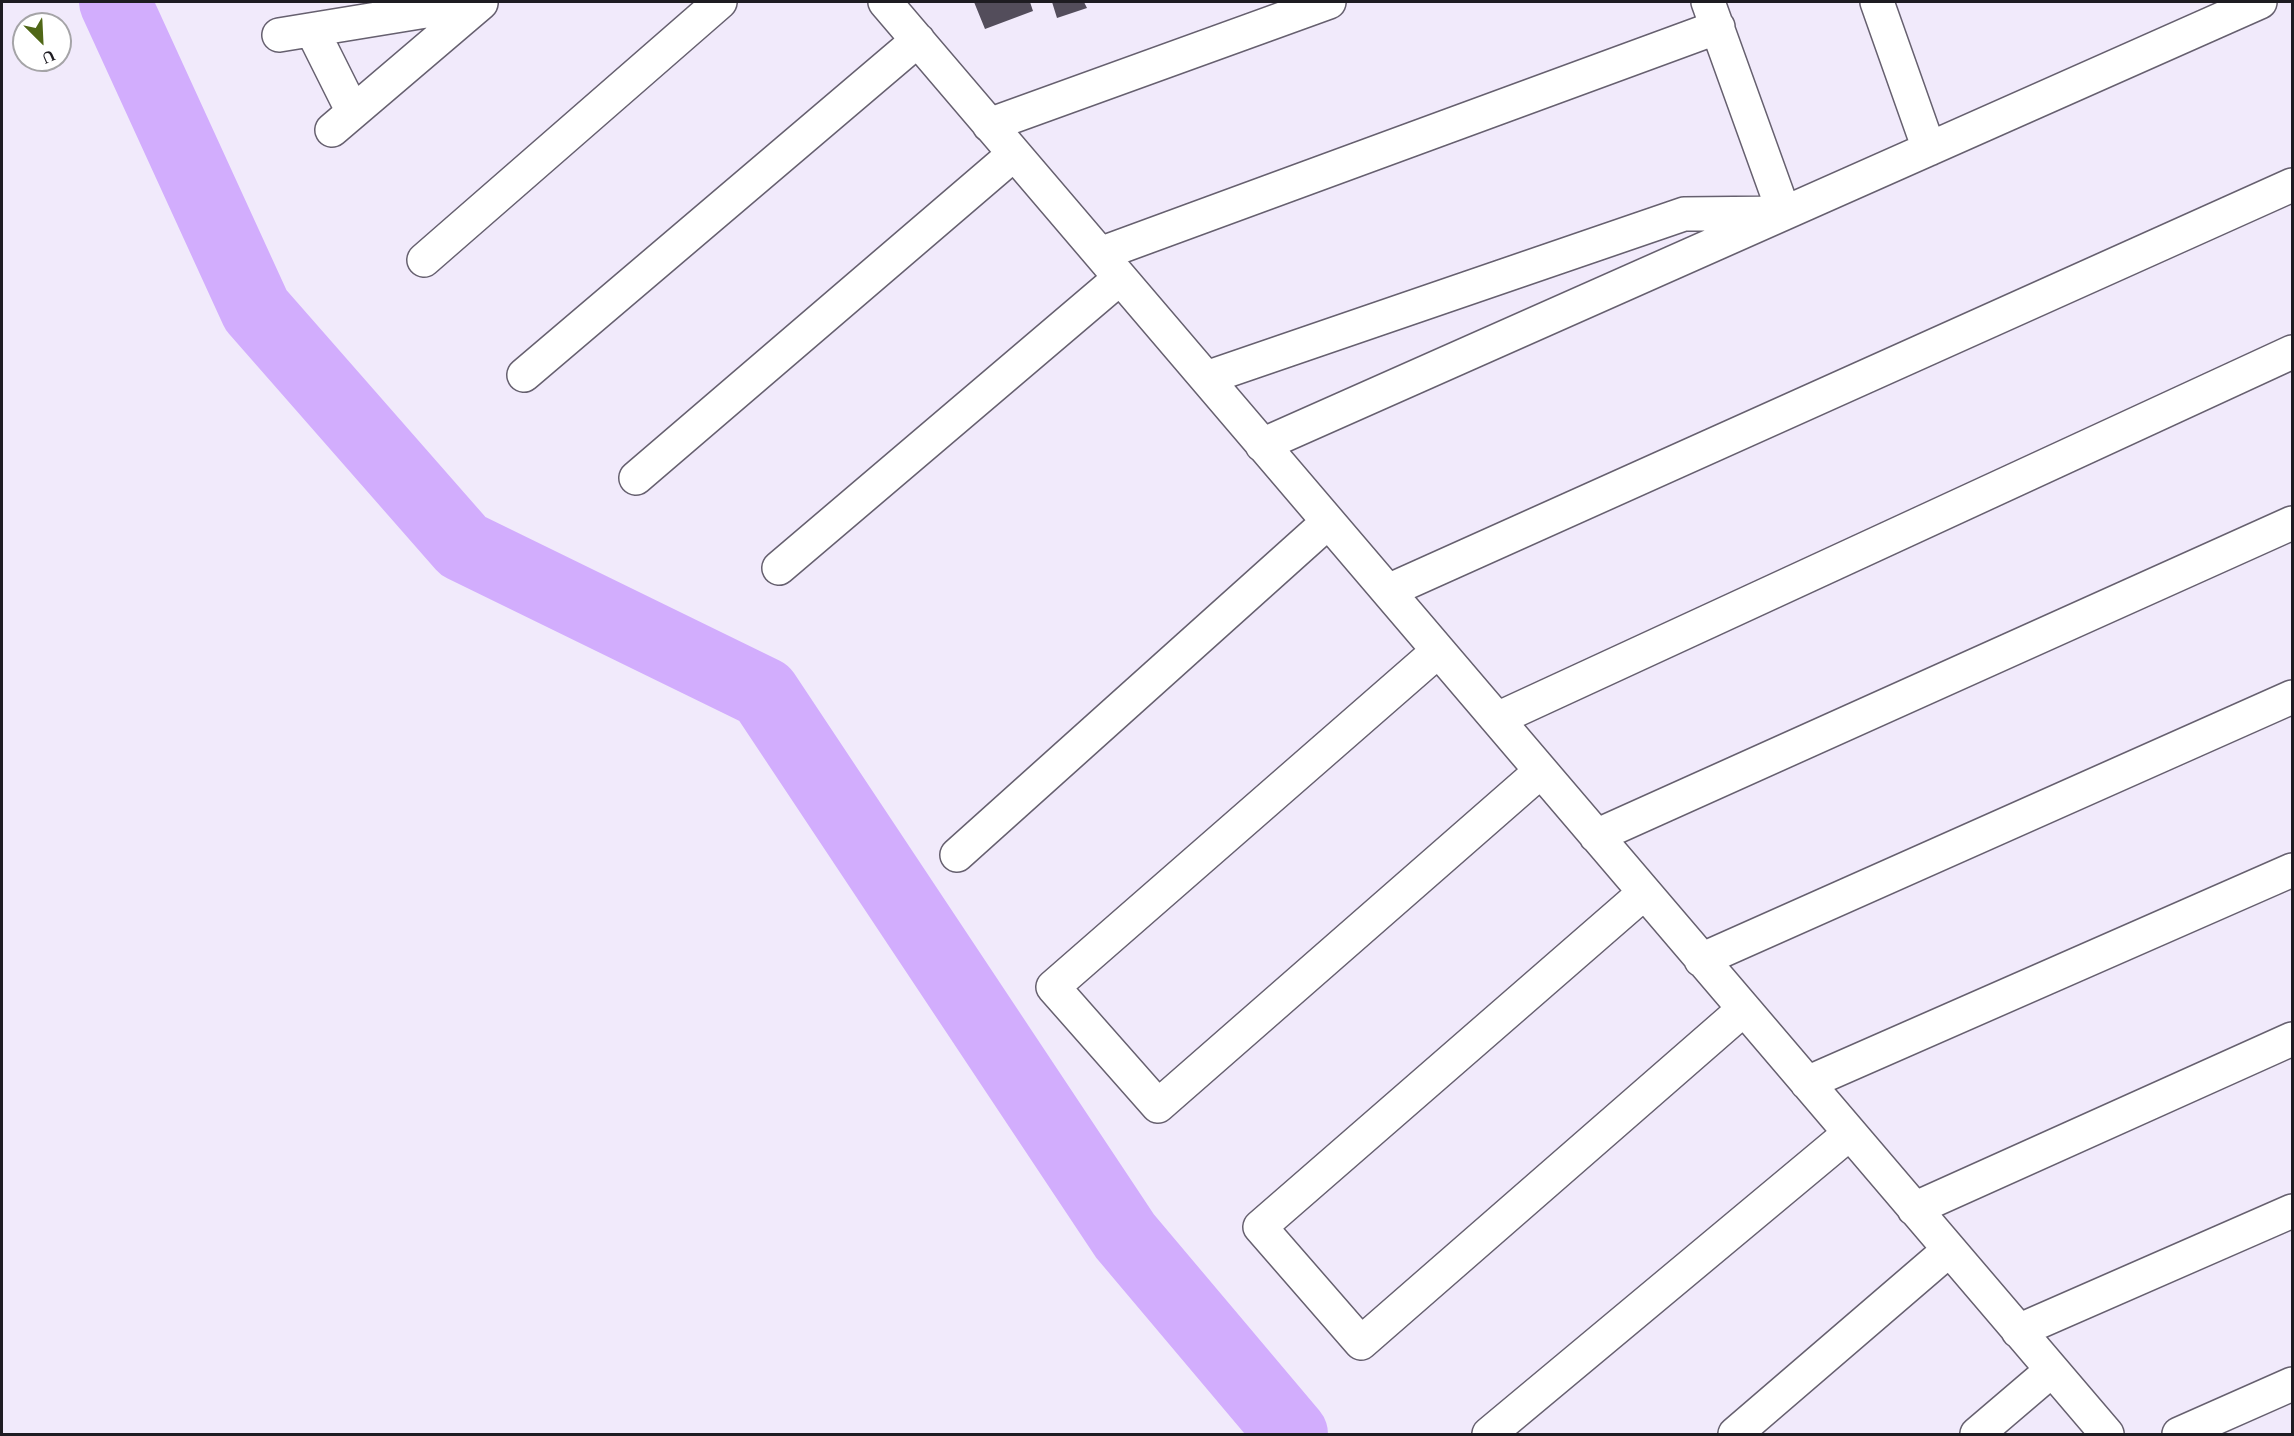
<!DOCTYPE html>
<html>
<head>
<meta charset="utf-8">
<style>
	body { margin:0 }
	#map { position:relative; width:2294px; height:1436px; overflow:hidden; background:#f1eafb; font-family:Spectral,serif }
	canvas { display:block }
	.frame { position:absolute; inset:0; border:3px solid #1e1c22; pointer-events:none }
	.north { position:absolute; left:12px; top:12px; width:60px; height:60px; box-sizing:border-box; background:#fff; border:2px solid #a5a4a7; border-radius:50%; rotate:156deg; font-size:16px; font-weight:700; line-height:24px; text-align:center; color:#1e1c22 }
	.north::after { content:''; display:block; margin:auto; width:21px; height:27px; background:#506717; clip-path:polygon(50% 0,100% 100%,50% 72%,0 100%) }
</style>
</head>
<body>
<div id="map">
<canvas width="2294" height="1436"></canvas>
<div class="frame"></div>
<div class="north">U</div>
</div>
<script>
const ctx = document.querySelector('canvas').getContext('2d');
ctx.lineJoin = 'round';
function toPath(rows) {
  const path = new Path2D();
  for (const r of rows) {
    path.moveTo(r[0], r[1]);
    for (let i = 2; i < r.length; i += 2) path.lineTo(r[i], r[i + 1]);
  }
  return path;
}
function stroke(path, color, width, dash) {
  ctx.strokeStyle = color;
  ctx.lineWidth = width;
  ctx.lineCap = dash ? 'butt' : 'round';
  ctx.setLineDash(dash || []);
  ctx.stroke(path);
}
function fillPath(path, color) {
  ctx.fillStyle = color;
  ctx.fill(path, 'evenodd');
}
stroke(toPath([
	[115,2,256,310,463,546,764,693,1125,1236,1292,1434]
]), '#d2adfd', 72);
fillPath(toPath([
	[974,2,1030,2,1033,11,985,29],
	[1052,2,1084,2,1087,8,1057,18]
]), '#534d5b');
const street = toPath([
	[885,2,2107,1434],
	[1877,2,1929,149],
	[312,30,353,112],
	[279,35,481,2],
	[989,125,1329,2],
	[332,130,481,3],
	[1100,254,1718,27],
	[424,260,720,2],
	[524,375,918,40],
	[1206,378,1684,214,1784,213,1708,2],
	[1262,445,2260,2],
	[636,478,1014,154],
	[779,568,1120,278],
	[1388,591,2292,185],
	[1438,651,1053,987,1158,1106,1541,771],
	[1497,719,2292,352],
	[1596,836,2292,523],
	[957,855,1328,522],
	[1644,893,1260,1227,1361,1343,1744,1009],
	[1701,960,2292,697],
	[1807,1083,2292,870],
	[1914,1209,2292,1039],
	[2018,1331,2292,1211],
	[1489,1434,1850,1133],
	[1735,1434,1949,1250],
	[1977,1434,2052,1370],
	[2179,1434,2292,1384]
]);
stroke(street, '#66606f', 36);
stroke(street, '#fff', 33);
</script>
</body>
</html>
